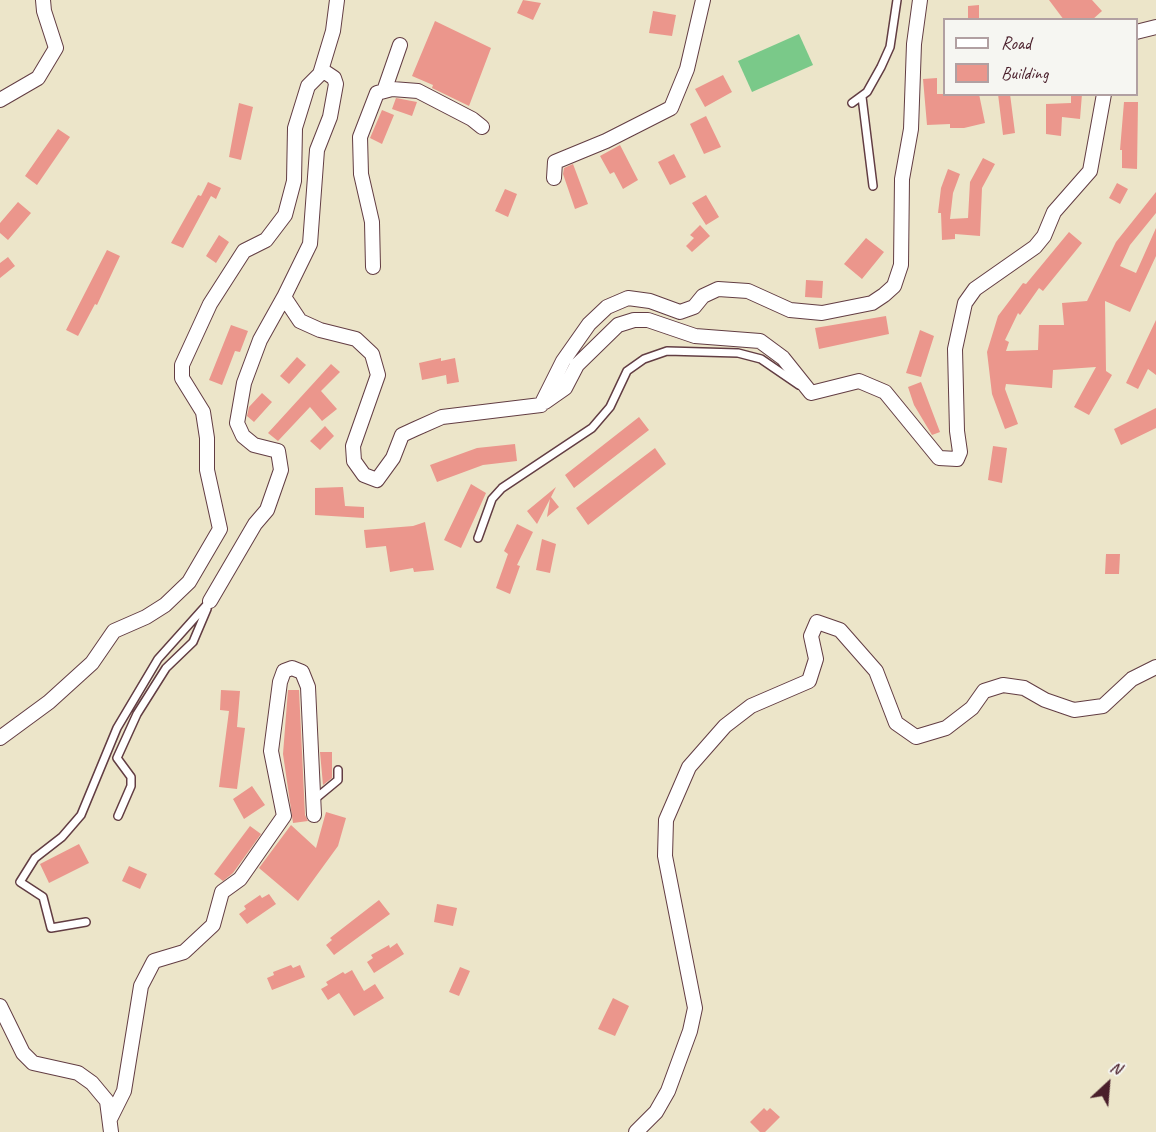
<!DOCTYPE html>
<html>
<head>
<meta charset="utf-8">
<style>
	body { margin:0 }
	#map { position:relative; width:1156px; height:1132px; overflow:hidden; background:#ece5c9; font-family:Caveat,sans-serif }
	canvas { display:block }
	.legend { position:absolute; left:943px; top:18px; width:195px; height:78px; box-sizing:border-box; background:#f6f6f2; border:2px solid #b1a0a2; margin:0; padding:8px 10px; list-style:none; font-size:18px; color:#4a1f2b }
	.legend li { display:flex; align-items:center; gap:12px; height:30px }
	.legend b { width:30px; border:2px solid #b1a0a2 }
	.north { position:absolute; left:1078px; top:1054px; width:60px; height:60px; -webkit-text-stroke:4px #f6f6f2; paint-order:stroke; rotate:26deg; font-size:16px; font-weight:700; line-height:24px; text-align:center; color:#4a1f2b }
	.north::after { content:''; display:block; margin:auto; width:21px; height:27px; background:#4a1f2b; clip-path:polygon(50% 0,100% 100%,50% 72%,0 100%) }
</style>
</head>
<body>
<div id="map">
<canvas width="1156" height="1132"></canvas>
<ul class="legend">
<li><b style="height:8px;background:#fff"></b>Road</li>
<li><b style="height:16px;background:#eb968c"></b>Building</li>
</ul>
<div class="north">N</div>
</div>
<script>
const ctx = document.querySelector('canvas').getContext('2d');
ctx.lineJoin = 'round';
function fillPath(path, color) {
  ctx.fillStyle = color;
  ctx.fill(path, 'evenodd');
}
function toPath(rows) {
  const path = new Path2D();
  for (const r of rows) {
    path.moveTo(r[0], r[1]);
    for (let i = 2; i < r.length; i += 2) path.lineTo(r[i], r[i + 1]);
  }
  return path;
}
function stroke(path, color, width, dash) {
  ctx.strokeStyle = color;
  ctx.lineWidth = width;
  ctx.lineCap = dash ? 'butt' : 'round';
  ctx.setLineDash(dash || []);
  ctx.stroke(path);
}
fillPath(toPath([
	[799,34,813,65,752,92,738,61]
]), '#7ac989');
fillPath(toPath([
	[523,0,541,3,533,20,517,13],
	[1049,0,1092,0,1102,11,1092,20,1064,20],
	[979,5,979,20,968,20,968,6],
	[653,11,676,15,672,36,649,33],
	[435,21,491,48,469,106,432,88,433,85,412,76],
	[723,75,732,92,705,107,695,89],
	[937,78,937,94,979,94,985,123,964,128,950,128,950,124,927,125,923,79],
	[998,94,1010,94,1015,133,1003,135],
	[1071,94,1082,94,1080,119,1062,117,1061,136,1046,134,1046,104,1071,103],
	[396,98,417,102,412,116,392,109],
	[1124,102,1138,102,1137,169,1122,168,1122,150,1120,150],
	[239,103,253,107,241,160,229,157],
	[382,110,394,115,382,144,370,138],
	[706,116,721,147,704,154,690,124],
	[58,129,70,137,37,185,25,176],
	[620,145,638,180,623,189,614,172,610,174,600,156],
	[674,154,686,177,670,185,658,162],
	[983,158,995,164,982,188,980,236,955,234,955,239,942,240,941,213,938,213,941,188,948,169,960,174,953,193,950,219,968,218,970,182],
	[573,164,588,204,575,209,563,174,564,168],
	[208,182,221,188,216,199,211,196,183,248,171,243,198,195,201,196],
	[1117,183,1128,189,1120,204,1109,198],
	[505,189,517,194,508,217,495,211],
	[1156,192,1156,213,1130,245,1120,266,1136,273,1156,228,1156,256,1130,312,1105,301,1106,371,1112,375,1089,415,1074,407,1096,367,1053,370,1052,388,1006,384,1005,389,1018,424,1005,429,992,394,987,352,998,316,1023,283,1026,284,1069,232,1082,243,1043,291,1039,288,1020,315,1018,313,1005,340,1009,342,1006,351,1038,350,1039,325,1064,325,1062,303,1087,301,1116,242],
	[706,195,719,217,706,225,692,203],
	[18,202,31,213,8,240,0,233,0,223],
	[700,225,710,236,692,252,686,246,694,238,690,235],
	[219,235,229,242,216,263,206,256],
	[866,238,884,252,862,279,844,264],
	[107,250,120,256,97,305,95,304,78,336,66,330],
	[8,257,15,266,0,278,0,263],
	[806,280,823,281,822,298,805,297],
	[886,316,889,334,819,349,815,328],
	[1156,320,1156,375,1148,369,1138,389,1126,383],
	[231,325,248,331,240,352,235,351,222,385,209,380],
	[920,330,934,336,921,377,906,373],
	[297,357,306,365,289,384,280,376],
	[441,358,441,361,455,358,459,382,447,384,446,375,422,380,419,363],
	[331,364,340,372,321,391,337,409,322,421,310,407,278,441,268,433],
	[921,382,940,432,932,435,914,405,908,387],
	[262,393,272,402,254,422,247,416,249,407],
	[1156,408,1156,428,1121,445,1114,429],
	[639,417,649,430,574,488,565,475],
	[325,426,334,436,320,450,310,441],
	[515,444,517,461,483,465,437,482,430,465,477,448],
	[993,446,1007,448,1002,483,988,480],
	[655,448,666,464,588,525,576,508],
	[471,484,486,493,461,548,444,540],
	[343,487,345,506,364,507,364,518,315,515,315,488],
	[556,487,551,497,559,507,547,517,550,499,537,524,527,511],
	[425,522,434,570,414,572,413,568,390,572,386,546,366,548,364,530,413,526],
	[517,524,533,532,517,565,520,566,510,594,496,588,508,554,504,551],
	[542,539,556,544,550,573,536,570],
	[1106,554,1120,554,1119,574,1105,574],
	[221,690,240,691,237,727,245,728,237,789,219,787,229,711,220,710],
	[288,690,299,690,305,815,308,821,293,823,283,754],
	[320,752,332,752,332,778,323,785],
	[252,786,265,805,244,819,233,799],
	[326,812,346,818,338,846,298,901,259,868,291,825,316,848],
	[250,826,261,834,233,873,223,881,214,874],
	[79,844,89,863,49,883,40,864],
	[129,866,147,874,140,889,122,881],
	[269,894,276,904,247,924,239,914,246,909,244,906,260,895,262,898],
	[379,900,390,914,334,955,326,945,332,940,330,938],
	[437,904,457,908,453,926,434,922],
	[397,943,404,954,374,973,367,962,373,958,371,955,389,945,390,948],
	[291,965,293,968,300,965,305,977,272,990,267,978,274,975,273,972],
	[460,967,470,971,459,996,449,992],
	[352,970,364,991,375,984,384,998,354,1016,339,993,328,1000,321,989,328,985,326,982,343,972,345,974],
	[613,998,629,1006,615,1036,598,1029],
	[764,1108,767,1111,770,1108,780,1117,765,1132,760,1132,750,1122]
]), '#eb968c');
const lane = toPath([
	[862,97,873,186],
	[852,103,867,92,881,67,890,47,897,0],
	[478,538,492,499,502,488,592,428,610,407,627,371,644,359,667,351,738,353,761,359,799,385],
	[315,799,338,780,338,770],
	[118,816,131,786,131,777,117,758,137,714,166,668,193,642,207,609],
	[86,922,51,928,43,897,20,882,35,858,62,837,81,815,117,728,158,659,210,601]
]);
const street = toPath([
	[337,0,333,31,320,74,325,72,334,78,336,84,330,117,317,150,310,244,284,297,300,321,320,330,356,339,372,354,378,375,353,446,354,461,364,475,377,480,393,458,402,435,415,429,442,417,541,405,563,361,589,324,607,307,628,298,650,301,680,312,694,307,703,296,718,289,748,291,790,310,822,313,872,303,884,295,894,286,901,265,902,179,911,129,914,44,920,0],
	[1136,32,1156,27],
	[384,91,400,45],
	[0,100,38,78,56,48,44,11,43,0],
	[554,178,555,162,606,141,671,108,687,69,703,0],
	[373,267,372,222,361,174,360,137,377,93,392,89,418,91,472,119,482,127],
	[545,402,565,388,577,365,618,325,634,320,648,320,695,336,760,341,783,358,811,393,859,381,885,392,939,458,957,459,960,452,957,431,955,349,965,303,975,289,1035,247,1044,236,1054,212,1090,171,1104,94],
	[210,601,255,524,267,510,281,470,278,451,254,445,243,436,237,423,244,383,260,340,284,297],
	[0,738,49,702,92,663,114,631,146,617,165,605,189,582,220,529,207,470,207,438,203,412,182,378,182,365,210,304,244,251,266,240,285,215,294,181,295,128,308,86,320,74],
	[0,1006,23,1053,33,1063,78,1073,92,1083,107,1101,111,1132],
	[110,1119,124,1091,141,986,154,961,184,952,213,925,222,892,240,879,284,816,271,751,280,682,284,671,292,668,302,672,308,687,314,815],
	[636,1132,656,1112,668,1091,690,1031,695,1008,665,856,666,820,689,767,725,726,751,706,809,681,816,659,811,636,817,622,840,630,876,671,896,723,916,737,946,728,972,708,984,691,1003,685,1024,688,1045,700,1074,710,1103,706,1132,679,1156,667]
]);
stroke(lane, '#623d43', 10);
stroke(street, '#623d43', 16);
stroke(lane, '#fff', 7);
stroke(street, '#fff', 14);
</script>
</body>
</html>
